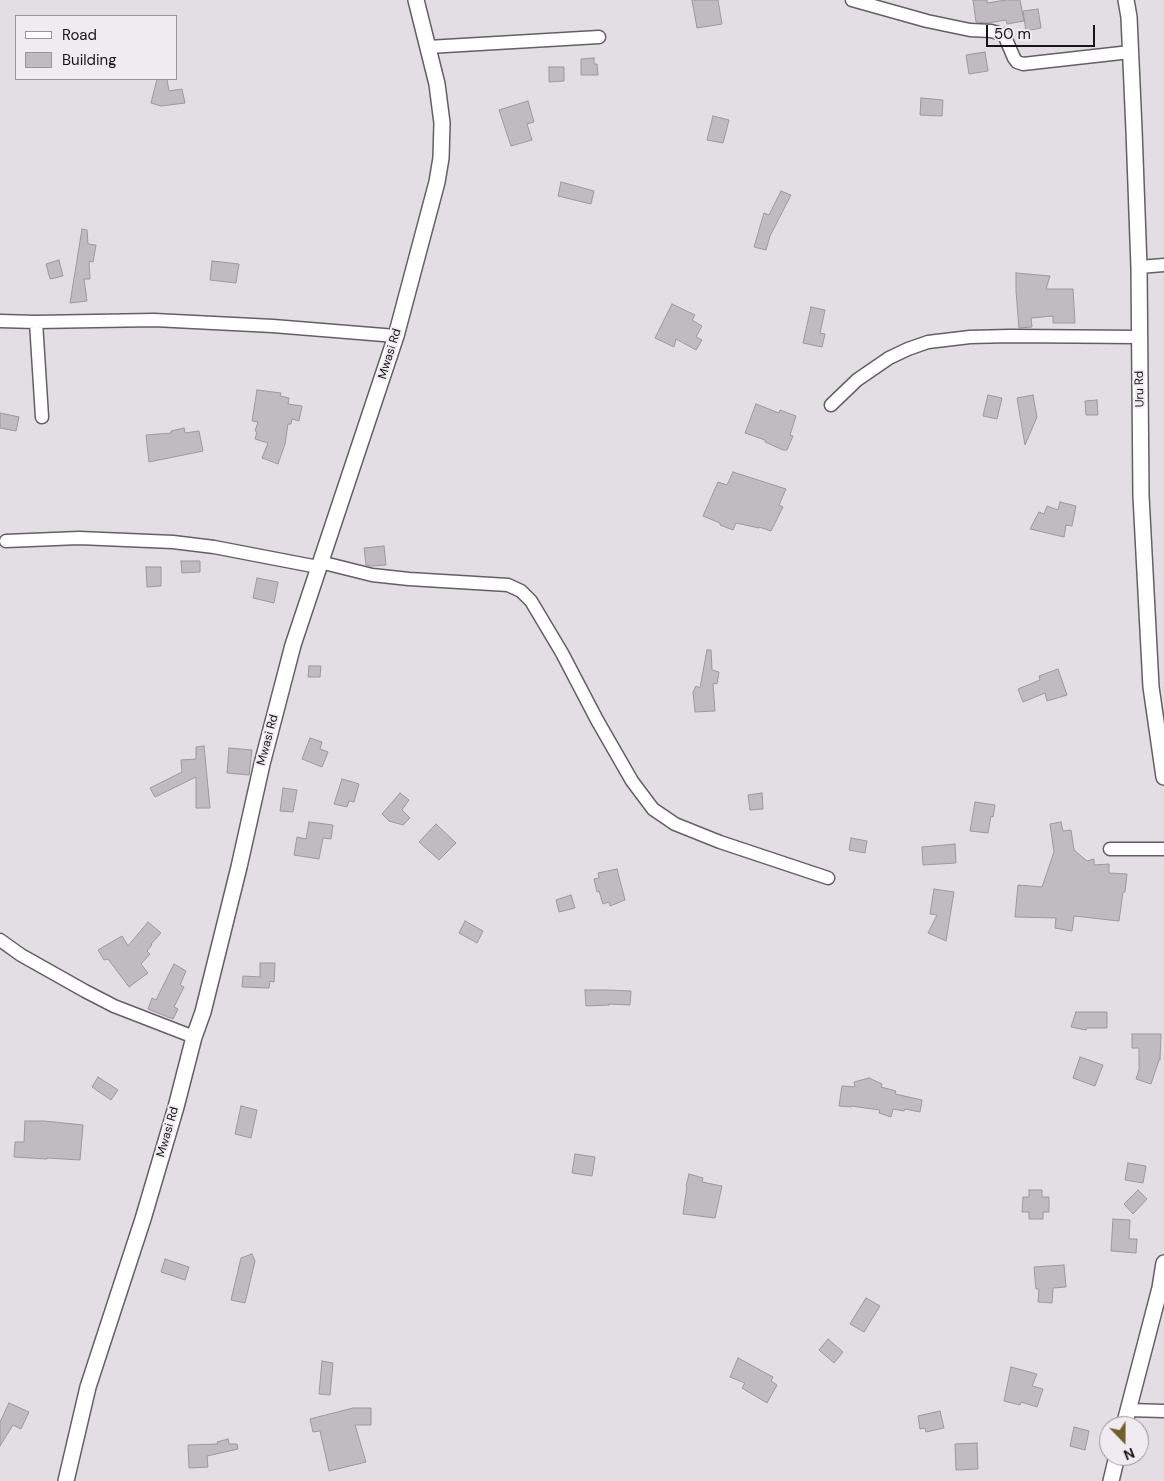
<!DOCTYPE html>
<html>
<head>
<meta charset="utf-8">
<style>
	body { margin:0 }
	#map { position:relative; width:1164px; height:1481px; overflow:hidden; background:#e3dde4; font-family:"DM Sans",sans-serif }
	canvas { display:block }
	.legend { position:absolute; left:15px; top:15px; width:162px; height:65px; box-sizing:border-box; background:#f0ebf1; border:1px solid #99959a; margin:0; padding:6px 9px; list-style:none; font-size:15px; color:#161417 }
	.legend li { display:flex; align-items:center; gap:10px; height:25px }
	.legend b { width:25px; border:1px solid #99959a }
	.north { position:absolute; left:1099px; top:1416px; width:50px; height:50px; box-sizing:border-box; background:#f0ebf1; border:1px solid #99959a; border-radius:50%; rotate:158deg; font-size:14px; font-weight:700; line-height:20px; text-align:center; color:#161417 }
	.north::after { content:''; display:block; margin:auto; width:18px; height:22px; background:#725f2d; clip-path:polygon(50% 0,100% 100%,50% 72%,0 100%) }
	.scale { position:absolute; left:986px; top:25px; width:109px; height:22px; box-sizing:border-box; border:2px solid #161417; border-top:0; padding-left:6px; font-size:15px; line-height:18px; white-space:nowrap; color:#161417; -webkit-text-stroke:4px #f0ebf1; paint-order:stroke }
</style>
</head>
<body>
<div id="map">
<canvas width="1164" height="1481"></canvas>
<ul class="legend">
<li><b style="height:6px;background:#fff"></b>Road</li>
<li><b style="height:14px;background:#c0bbc1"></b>Building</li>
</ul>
<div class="north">N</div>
<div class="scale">50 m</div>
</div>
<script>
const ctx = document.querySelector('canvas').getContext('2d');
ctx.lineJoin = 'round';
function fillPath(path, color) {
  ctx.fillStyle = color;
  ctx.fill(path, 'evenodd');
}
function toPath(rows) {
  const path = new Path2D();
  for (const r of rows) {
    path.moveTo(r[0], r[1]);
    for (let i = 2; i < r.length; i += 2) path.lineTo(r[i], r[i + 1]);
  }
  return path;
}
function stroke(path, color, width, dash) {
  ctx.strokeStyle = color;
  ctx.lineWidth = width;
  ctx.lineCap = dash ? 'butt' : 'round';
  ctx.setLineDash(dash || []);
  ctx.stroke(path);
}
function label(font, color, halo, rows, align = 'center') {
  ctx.font = font + ' "DM Sans",sans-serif';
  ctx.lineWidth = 4;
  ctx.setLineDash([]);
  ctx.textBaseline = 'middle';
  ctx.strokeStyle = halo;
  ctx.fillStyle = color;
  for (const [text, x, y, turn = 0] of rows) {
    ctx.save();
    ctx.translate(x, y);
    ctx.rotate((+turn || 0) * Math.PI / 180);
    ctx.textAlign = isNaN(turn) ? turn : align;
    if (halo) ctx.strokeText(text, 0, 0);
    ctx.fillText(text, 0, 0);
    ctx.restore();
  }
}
const building = toPath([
	[692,0,718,0,722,24,697,28,692,0],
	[973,0,987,0,987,3,1006,0,1020,0,1024,21,1007,24,1006,20,988,23,976,22,973,0],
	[1038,9,1041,28,1026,31,1023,11,1038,9],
	[985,52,988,71,969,74,966,55,985,52],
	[594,58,594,64,597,64,598,75,581,75,581,59,594,58],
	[549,67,564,67,564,81,549,82,549,67],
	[157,79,167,79,169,91,182,89,185,103,161,106,151,103,157,79],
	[921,98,943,100,942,116,920,115,921,98],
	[528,101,534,122,527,124,532,140,511,146,499,110,528,101],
	[713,116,729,120,723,143,707,140,713,116],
	[561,182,594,191,591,204,558,196,561,182],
	[781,191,791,195,770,236,766,250,754,247,764,213,769,215,781,191],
	[82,229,87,230,88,244,96,245,93,262,89,261,90,279,84,279,87,301,70,303,82,229],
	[59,260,63,276,50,279,46,264,59,260],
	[212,261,239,264,236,283,210,280,212,261],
	[1016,273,1050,276,1046,289,1073,289,1075,323,1053,323,1053,316,1031,318,1032,327,1019,328,1016,291,1016,273],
	[672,304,695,315,692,320,702,326,696,337,702,340,696,350,676,339,674,347,655,338,672,304],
	[811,307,825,310,820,333,825,334,822,347,803,343,811,307],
	[257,390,281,393,280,396,289,398,288,404,302,406,299,421,292,419,291,424,288,424,285,444,278,464,262,458,268,443,255,439,257,432,255,431,258,422,252,421,257,390],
	[988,395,1002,398,997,419,983,416,988,395],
	[1033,395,1037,417,1025,445,1017,398,1033,395],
	[1097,400,1098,415,1086,415,1085,401,1097,400],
	[756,404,779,413,780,410,796,416,790,435,793,436,787,450,783,450,765,442,765,440,745,433,756,404],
	[0,413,19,417,16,431,0,428,0,413],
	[184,428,185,433,199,431,203,451,149,462,146,435,171,433,171,431,184,428],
	[733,472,786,489,779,505,783,507,771,531,759,527,759,528,736,523,733,530,720,525,720,523,703,516,718,482,727,485,733,472],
	[1060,502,1076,506,1072,526,1066,525,1064,537,1030,529,1039,512,1044,514,1047,506,1058,510,1060,502],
	[384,546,386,565,371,566,366,565,364,548,384,546],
	[181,561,200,561,200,572,182,573,181,561],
	[146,567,161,567,161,586,147,587,146,567],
	[257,578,278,582,274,603,253,598,257,578],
	[707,650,711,650,712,670,719,672,717,684,713,683,715,711,695,712,693,692,696,686,700,688,707,650],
	[309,666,321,666,320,677,308,677,309,666],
	[1058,669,1067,695,1047,701,1045,693,1023,702,1018,689,1040,680,1039,676,1058,669],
	[310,738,322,742,320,749,328,752,322,767,302,759,310,738],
	[204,746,210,808,196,808,196,777,155,797,150,788,182,772,181,760,196,759,196,747,204,746],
	[229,748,252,750,249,775,227,773,229,748],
	[342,779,359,784,354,802,349,801,347,807,334,804,342,779],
	[283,788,297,790,293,812,280,811,283,788],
	[400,793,409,800,402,810,410,818,403,825,389,821,382,814,400,793],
	[762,793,763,809,750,810,748,795,762,793],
	[975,802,995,805,993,817,991,816,988,833,970,831,975,802],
	[309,822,333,825,331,839,323,838,319,859,294,855,297,837,306,839,309,822],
	[1061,822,1063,831,1071,830,1074,850,1087,861,1094,859,1094,865,1109,864,1109,873,1127,874,1125,892,1123,892,1119,921,1074,916,1072,931,1055,928,1056,918,1015,917,1018,885,1042,887,1054,852,1050,824,1061,822],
	[436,824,456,843,439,860,419,842,436,824],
	[851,838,867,841,865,853,849,850,851,838],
	[955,844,956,863,923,865,922,847,955,844],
	[617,869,625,900,610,906,609,902,603,904,599,891,597,892,594,879,599,878,598,873,617,869],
	[934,889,954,892,946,941,928,933,937,915,930,914,934,889],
	[571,895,575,908,559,912,556,900,571,895],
	[465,921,483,931,477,943,459,933,465,921],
	[148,922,161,933,151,944,152,945,147,951,150,954,141,964,148,973,129,987,108,959,104,960,98,950,122,936,128,946,148,922],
	[260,963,275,963,274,982,270,981,269,988,242,987,243,976,260,977,260,963],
	[174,964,186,971,180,985,184,987,174,1007,178,1009,173,1019,148,1009,152,998,156,1000,174,964],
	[585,990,608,990,631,991,630,1005,609,1004,609,1005,586,1006,585,990],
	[1076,1012,1107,1012,1107,1028,1087,1028,1086,1030,1071,1027,1076,1012],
	[1132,1034,1161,1034,1160,1060,1159,1060,1151,1084,1136,1079,1139,1070,1139,1048,1132,1048,1132,1034],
	[1080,1057,1103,1065,1095,1086,1073,1078,1080,1057],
	[98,1077,118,1090,111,1100,92,1087,98,1077],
	[869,1078,882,1084,881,1087,896,1091,895,1094,922,1100,920,1112,905,1109,904,1111,893,1109,891,1117,879,1113,880,1110,851,1106,851,1107,839,1106,842,1086,855,1087,854,1082,869,1078],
	[241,1106,257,1110,251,1138,235,1134,241,1106],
	[25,1121,44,1121,83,1125,80,1160,47,1158,47,1159,14,1157,15,1142,24,1142,25,1121],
	[575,1154,595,1157,592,1176,572,1173,575,1154],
	[1128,1163,1146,1166,1143,1183,1125,1180,1128,1163],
	[689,1174,703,1178,702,1182,722,1186,715,1218,683,1214,687,1186,686,1186,689,1174],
	[1029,1190,1042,1190,1042,1197,1049,1197,1049,1212,1043,1212,1043,1219,1029,1219,1029,1212,1022,1212,1023,1197,1029,1197,1029,1190],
	[1138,1190,1147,1199,1133,1214,1124,1204,1138,1190],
	[1113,1219,1130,1220,1129,1239,1137,1239,1136,1253,1111,1251,1113,1219],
	[252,1254,255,1261,245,1303,231,1300,241,1258,252,1254],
	[165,1259,189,1267,185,1280,161,1272,165,1259],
	[1064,1265,1066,1287,1053,1288,1052,1303,1038,1302,1039,1289,1036,1289,1034,1267,1064,1265],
	[866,1298,880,1306,864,1332,850,1324,866,1298],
	[828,1339,843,1352,834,1363,819,1350,828,1339],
	[738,1358,773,1377,771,1381,777,1385,767,1403,742,1388,745,1383,730,1377,738,1358],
	[322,1361,333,1363,330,1395,319,1394,322,1361],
	[1011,1367,1037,1374,1032,1386,1043,1389,1037,1407,1021,1402,1020,1405,1004,1401,1011,1367],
	[9,1403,29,1412,21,1429,13,1425,0,1446,0,1422,9,1403],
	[353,1408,371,1408,371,1425,355,1425,366,1462,329,1471,320,1431,313,1432,310,1419,353,1408],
	[940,1411,944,1428,926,1432,925,1428,920,1429,918,1416,940,1411],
	[1074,1427,1089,1431,1085,1450,1070,1446,1074,1427],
	[228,1439,229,1444,237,1444,238,1449,207,1456,208,1467,189,1468,188,1445,218,1444,217,1442,228,1439],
	[977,1443,978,1469,956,1470,955,1444,977,1443]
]);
fillPath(building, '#c0bbc1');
stroke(building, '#9c989d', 1);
const minor = toPath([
	[852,0,927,21,970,30,991,31,1002,34,1005,37,1014,58,1017,62,1023,64,1130,52],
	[428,47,599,37],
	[1139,267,1164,265],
	[0,321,36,322,154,320,273,326,396,336],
	[36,322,42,417],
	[831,405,857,380,889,358,908,349,928,342,970,337,1010,336,1139,337],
	[6,541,79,538,173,542,214,547,318,567],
	[320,562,372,575,409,579,508,585,521,591,531,601,562,653,597,720,632,781,653,809,675,824,720,842,828,878],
	[1110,849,1164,849],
	[0,940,21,955,85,991,114,1006,194,1037],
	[1127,1410,1164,1411]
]);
const tertiary = toPath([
	[1126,0,1129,17,1134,130,1139,267,1141,496,1151,687,1164,777],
	[1124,1426,1160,1288,1164,1263],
	[66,1481,88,1387,143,1219,176,1107,194,1037,203,1012,239,867,262,764,293,645,396,336,437,182,441,158,442,123,437,84,416,0],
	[1111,1481,1117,1456]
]);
stroke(minor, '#645f65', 15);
stroke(tertiary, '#645f65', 18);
stroke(minor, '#fff', 12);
stroke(tertiary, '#fff', 15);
label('12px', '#161417', '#f0ebf1', [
	["Mwasi Rd",390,354,-73],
	["Uru Rd",1140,389,-91],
	["Mwasi Rd",268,740,-75],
	["Mwasi Rd",168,1132,-74]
]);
</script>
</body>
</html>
